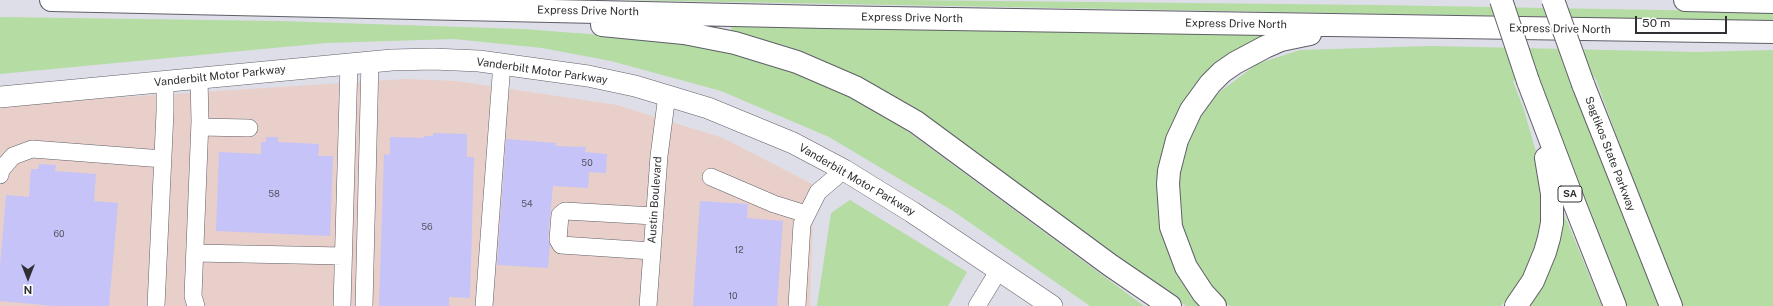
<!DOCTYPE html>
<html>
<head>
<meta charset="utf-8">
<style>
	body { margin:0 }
	#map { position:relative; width:1773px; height:306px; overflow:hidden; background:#dedee8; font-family:"Public Sans",sans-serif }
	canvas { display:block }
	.north { position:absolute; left:8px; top:258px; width:40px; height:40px; -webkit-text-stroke:3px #fff; paint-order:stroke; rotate:180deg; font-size:11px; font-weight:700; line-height:16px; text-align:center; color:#303034 }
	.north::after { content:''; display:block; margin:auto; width:14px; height:18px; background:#303034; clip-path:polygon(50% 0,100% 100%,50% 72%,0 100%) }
	.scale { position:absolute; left:1635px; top:16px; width:92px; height:18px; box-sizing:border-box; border:2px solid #303034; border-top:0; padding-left:5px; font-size:12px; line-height:14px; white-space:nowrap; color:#303034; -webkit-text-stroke:3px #fff; paint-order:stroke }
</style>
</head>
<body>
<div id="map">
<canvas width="1773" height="306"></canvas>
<div class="north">N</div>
<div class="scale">50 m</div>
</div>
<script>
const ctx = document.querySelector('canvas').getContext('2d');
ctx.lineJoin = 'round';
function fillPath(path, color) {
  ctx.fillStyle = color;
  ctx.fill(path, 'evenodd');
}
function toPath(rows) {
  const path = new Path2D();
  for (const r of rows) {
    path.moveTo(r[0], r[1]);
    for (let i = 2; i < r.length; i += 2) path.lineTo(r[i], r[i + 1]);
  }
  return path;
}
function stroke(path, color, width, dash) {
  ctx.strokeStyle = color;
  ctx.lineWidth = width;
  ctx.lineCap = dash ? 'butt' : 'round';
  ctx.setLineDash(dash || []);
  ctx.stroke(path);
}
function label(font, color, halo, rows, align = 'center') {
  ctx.font = font + ' "Public Sans",sans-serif';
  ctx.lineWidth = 4;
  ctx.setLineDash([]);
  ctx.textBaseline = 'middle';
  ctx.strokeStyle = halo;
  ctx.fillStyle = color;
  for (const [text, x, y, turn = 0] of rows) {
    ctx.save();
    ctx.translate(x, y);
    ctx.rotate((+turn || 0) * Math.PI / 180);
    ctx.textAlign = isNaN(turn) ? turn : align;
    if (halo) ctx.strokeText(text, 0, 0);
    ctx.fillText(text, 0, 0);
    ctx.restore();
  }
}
fillPath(toPath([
	[405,79,456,81,617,105,723,138,814,185,810,306,0,306,0,105]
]), '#e9cfc9');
fillPath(toPath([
	[620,0,902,0,1378,5,1773,12,1773,21],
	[0,17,279,21,523,29,693,42,775,63,845,93,895,122,1144,306,1090,306,953,211,829,137,721,91,611,61,542,48,454,39,326,43,0,74],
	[731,26,1263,34,1264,37,1208,73,1159,205,1209,306,1187,306,1166,295,891,95,792,48,732,33],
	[1432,46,1696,52,1773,50,1773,306,1679,306,1595,77,1574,84,1663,306,1623,306,1535,74,1513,81,1524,110,1542,173,1545,228,1527,276,1501,306,1230,306,1223,302,1190,260,1176,203,1182,145,1209,100,1257,64,1300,50],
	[850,200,967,272,948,306,817,306,831,213],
	[1558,200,1573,236,1602,306,1522,306]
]), '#b4dca3');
fillPath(toPath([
	[433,133,467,134,467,157,474,157,470,298,449,297,449,306,379,306,384,154,390,155,390,137,424,138,424,136,433,136],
	[266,137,278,137,278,142,319,144,318,156,333,156,330,236,216,231,219,152,261,154,261,142,266,142],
	[506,139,556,143,556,146,586,147,585,152,607,154,606,173,589,172,588,188,553,186,548,239,550,245,548,268,497,265],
	[39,164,56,165,55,171,96,174,94,201,118,203,109,306,54,306,0,301,0,266,6,195,29,197,31,169,38,169],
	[700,201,748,204,747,218,783,221,777,306,693,306]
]), '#c5c3f8');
const minor = toPath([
	[200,127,249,128],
	[0,175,1,170,13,156,32,149,163,159],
	[711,177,774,204,806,214],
	[652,251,561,245,558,240,560,215,565,211,654,216],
	[195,253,343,256],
	[156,306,165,112,165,81],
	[196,306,193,296,200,121,199,78],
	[342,306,349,63],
	[364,306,370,61],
	[484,306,502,63],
	[648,306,659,156,667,95],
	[797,306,802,224,818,192,844,170],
	[977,306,999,270]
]);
const major = toPath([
	[0,97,392,60,433,59,479,61,588,76,635,86,708,108,793,143,844,170,912,212,1052,306]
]);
const highway = toPath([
	[51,0,825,17,1773,32],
	[1685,0,1773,2],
	[602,25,684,33,735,43,797,62,855,87,916,122,1110,265,1170,306],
	[1528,81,1575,205,1615,306],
	[1583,84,1671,306],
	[1215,306,1203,293,1186,267,1171,227,1168,184,1169,171,1177,140,1191,110,1210,84,1222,72,1235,63,1265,47,1281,40,1310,34],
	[1516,306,1533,281,1545,252,1549,238,1552,223,1552,194,1546,158]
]);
stroke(minor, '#5f5f68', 18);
stroke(major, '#5f5f68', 22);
stroke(highway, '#5f5f68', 24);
stroke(minor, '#fff', 17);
stroke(major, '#fff', 21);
stroke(highway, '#fff', 22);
const highwayBridge = toPath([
	[1501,0,1528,81],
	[1553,0,1583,84]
]);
stroke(highwayBridge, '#5f5f68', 24, []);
stroke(highwayBridge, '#fff', 22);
label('9px', '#555565', null, [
	["50",587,163],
	["58",274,194],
	["54",527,204],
	["56",427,227],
	["60",59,234],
	["12",739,250],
	["10",733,296]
]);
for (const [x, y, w] of [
	[1570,194,24]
]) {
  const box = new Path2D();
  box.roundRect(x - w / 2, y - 8, w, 16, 3);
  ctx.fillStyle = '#fff';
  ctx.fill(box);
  stroke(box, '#303034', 1);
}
label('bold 10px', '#303034', null, [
	["SA",1570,194]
]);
label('11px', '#303034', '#fff', [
	["Express Drive North",588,11,1],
	["Express Drive North",912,18,1],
	["Express Drive North",1236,24,1],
	["Express Drive North",1560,29,1],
	["Vanderbilt Motor Parkway",542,71,8],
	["Vanderbilt Motor Parkway",220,76,-6],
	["Sagtikos State Parkway",1610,154,69],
	["Vanderbilt Motor Parkway",857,180,30],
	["Austin Boulevard",655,200,-86]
]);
</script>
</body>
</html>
